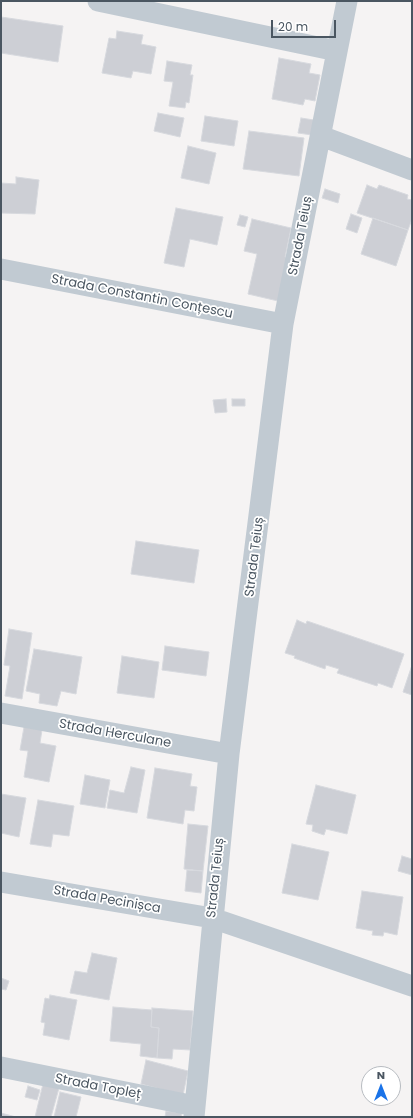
<!DOCTYPE html>
<html>
<head>
<meta charset="utf-8">
<style>
	body { margin:0 }
	#map { position:relative; width:413px; height:1118px; overflow:hidden; background:#f5f3f3; font-family:Poppins,sans-serif }
	canvas { display:block }
	.frame { position:absolute; inset:0; border:2px solid #4a5661; pointer-events:none }
	.north { position:absolute; left:361px; top:1066px; width:40px; height:40px; box-sizing:border-box; background:#fff; border:1px solid #b7bbc0; border-radius:50%; rotate:0deg; font-size:11px; font-weight:700; line-height:16px; text-align:center; color:#4a5661 }
	.north::after { content:''; display:block; margin:auto; width:14px; height:18px; background:#1a73e8; clip-path:polygon(50% 0,100% 100%,50% 72%,0 100%) }
	.scale { position:absolute; left:271px; top:20px; width:65px; height:18px; box-sizing:border-box; border:2px solid #4a5661; border-top:0; padding-left:5px; font-size:12px; line-height:14px; white-space:nowrap; color:#4a5661; -webkit-text-stroke:3px #fff; paint-order:stroke }
</style>
</head>
<body>
<div id="map">
<canvas width="413" height="1118"></canvas>
<div class="frame"></div>
<div class="north">N</div>
<div class="scale">20 m</div>
</div>
<script>
const ctx = document.querySelector('canvas').getContext('2d');
ctx.lineJoin = 'round';
function fillPath(path, color) {
  ctx.fillStyle = color;
  ctx.fill(path, 'evenodd');
}
function toPath(rows) {
  const path = new Path2D();
  for (const r of rows) {
    path.moveTo(r[0], r[1]);
    for (let i = 2; i < r.length; i += 2) path.lineTo(r[i], r[i + 1]);
  }
  return path;
}
function stroke(path, color, width, dash) {
  ctx.strokeStyle = color;
  ctx.lineWidth = width;
  ctx.lineCap = dash ? 'butt' : 'round';
  ctx.setLineDash(dash || []);
  ctx.stroke(path);
}
function label(font, color, halo, rows, align = 'center') {
  ctx.font = font + ' Poppins,sans-serif';
  ctx.lineWidth = 3.5;
  ctx.setLineDash([]);
  ctx.textBaseline = 'middle';
  ctx.strokeStyle = halo;
  ctx.fillStyle = color;
  for (const [text, x, y, turn = 0] of rows) {
    ctx.save();
    ctx.translate(x, y);
    ctx.rotate((+turn || 0) * Math.PI / 180);
    ctx.textAlign = isNaN(turn) ? turn : align;
    if (halo) ctx.strokeText(text, 0, 0);
    ctx.fillText(text, 0, 0);
    ctx.restore();
  }
}
const building = toPath([
	[1,17,63,26,58,62,1,53,1,17],
	[117,31,143,35,141,44,156,47,151,74,133,71,131,78,102,73,109,38,116,39,117,31],
	[279,58,311,64,309,73,320,75,315,101,305,99,303,105,272,99,279,58],
	[167,61,192,65,190,75,193,75,189,103,186,102,185,108,169,106,173,82,164,81,167,61],
	[158,113,184,118,180,137,154,131,158,113],
	[205,116,238,121,234,146,201,141,205,116],
	[301,118,314,120,312,135,298,133,301,118],
	[249,131,304,138,299,176,243,169,249,131],
	[188,146,216,153,209,184,181,178,188,146],
	[16,177,39,180,35,214,1,213,1,183,16,184,16,177],
	[367,185,377,189,379,185,408,195,407,199,412,200,412,219,408,230,357,213,367,185],
	[325,189,340,194,338,203,322,198,325,189],
	[176,208,223,217,217,245,190,239,184,267,164,263,176,208],
	[351,214,362,218,357,233,346,229,351,214],
	[240,215,248,217,245,227,237,225,240,215],
	[373,218,408,230,396,266,361,254,373,218],
	[252,219,291,228,285,257,289,258,278,301,248,294,257,254,244,251,252,219],
	[226,399,227,412,215,413,213,400,226,399],
	[232,399,245,399,245,406,232,406,232,399],
	[136,541,199,550,194,583,131,574,136,541],
	[297,620,306,624,307,621,404,654,392,688,378,683,377,686,337,673,339,669,326,665,325,669,294,658,295,656,285,653,297,620],
	[9,629,32,633,22,699,5,696,10,666,4,665,9,629],
	[165,646,209,652,206,676,162,670,165,646],
	[34,649,82,657,76,694,61,691,57,706,39,703,40,694,26,691,34,649],
	[122,656,159,662,154,698,117,693,122,656],
	[412,665,412,695,403,692,412,665],
	[24,727,42,730,40,743,56,746,49,782,24,777,28,751,20,750,24,727],
	[131,767,145,770,137,813,107,808,110,790,124,793,131,767],
	[155,768,192,774,190,786,197,787,194,811,185,810,183,824,147,818,155,768],
	[85,775,110,780,105,808,80,804,85,775],
	[316,785,356,795,347,834,326,829,324,835,312,831,313,825,306,824,316,785],
	[1,794,26,798,19,837,1,833,1,794],
	[38,800,74,806,69,836,53,834,51,847,30,844,38,800],
	[188,824,208,826,203,871,184,869,188,824],
	[292,844,329,852,318,900,282,893,292,844],
	[402,856,412,859,412,875,398,871,402,856],
	[187,870,203,871,201,893,185,891,187,870],
	[362,891,403,897,397,935,384,932,383,936,372,935,373,931,356,928,362,891],
	[92,953,117,958,109,1000,70,993,75,971,87,973,92,953],
	[1,978,9,981,6,990,1,989,1,978],
	[50,995,77,1000,69,1040,43,1035,45,1023,41,1022,45,998,49,999,50,995],
	[113,1007,152,1010,151,1027,159,1028,157,1058,140,1056,141,1044,110,1041,113,1007],
	[152,1008,193,1011,190,1050,173,1049,172,1059,157,1058,159,1028,151,1027,152,1008],
	[146,1060,188,1071,183,1095,141,1084,146,1060],
	[43,1084,59,1088,51,1117,35,1117,43,1084],
	[28,1086,40,1090,37,1100,25,1097,28,1086],
	[60,1092,81,1097,76,1117,54,1117,60,1092],
	[166,1111,182,1113,181,1117,165,1117,166,1111],
	[1,1113,16,1117,1,1117,1,1113]
]);
fillPath(building, '#cdcfd5');
stroke(building, '#d7d9de', 1);
stroke(toPath([
	[98,1,337,51],
	[321,136,412,170],
	[1,269,283,324],
	[1,713,229,754],
	[1,882,212,918,412,986],
	[1,1067,195,1106],
	[194,1117,229,754,283,324,347,1]
]), '#c1cad2', 21);
label('13px', '#4a5661', '#fff', [
	["Strada Teiuș",301,236,-79],
	["Strada Constantin Conțescu",142,297,11],
	["Strada Teiuș",255,557,-83],
	["Strada Herculane",115,734,10],
	["Strada Teiuș",216,878,-84],
	["Strada Pecinișca",107,900,10],
	["Strada Topleț",98,1087,11]
]);
</script>
</body>
</html>
